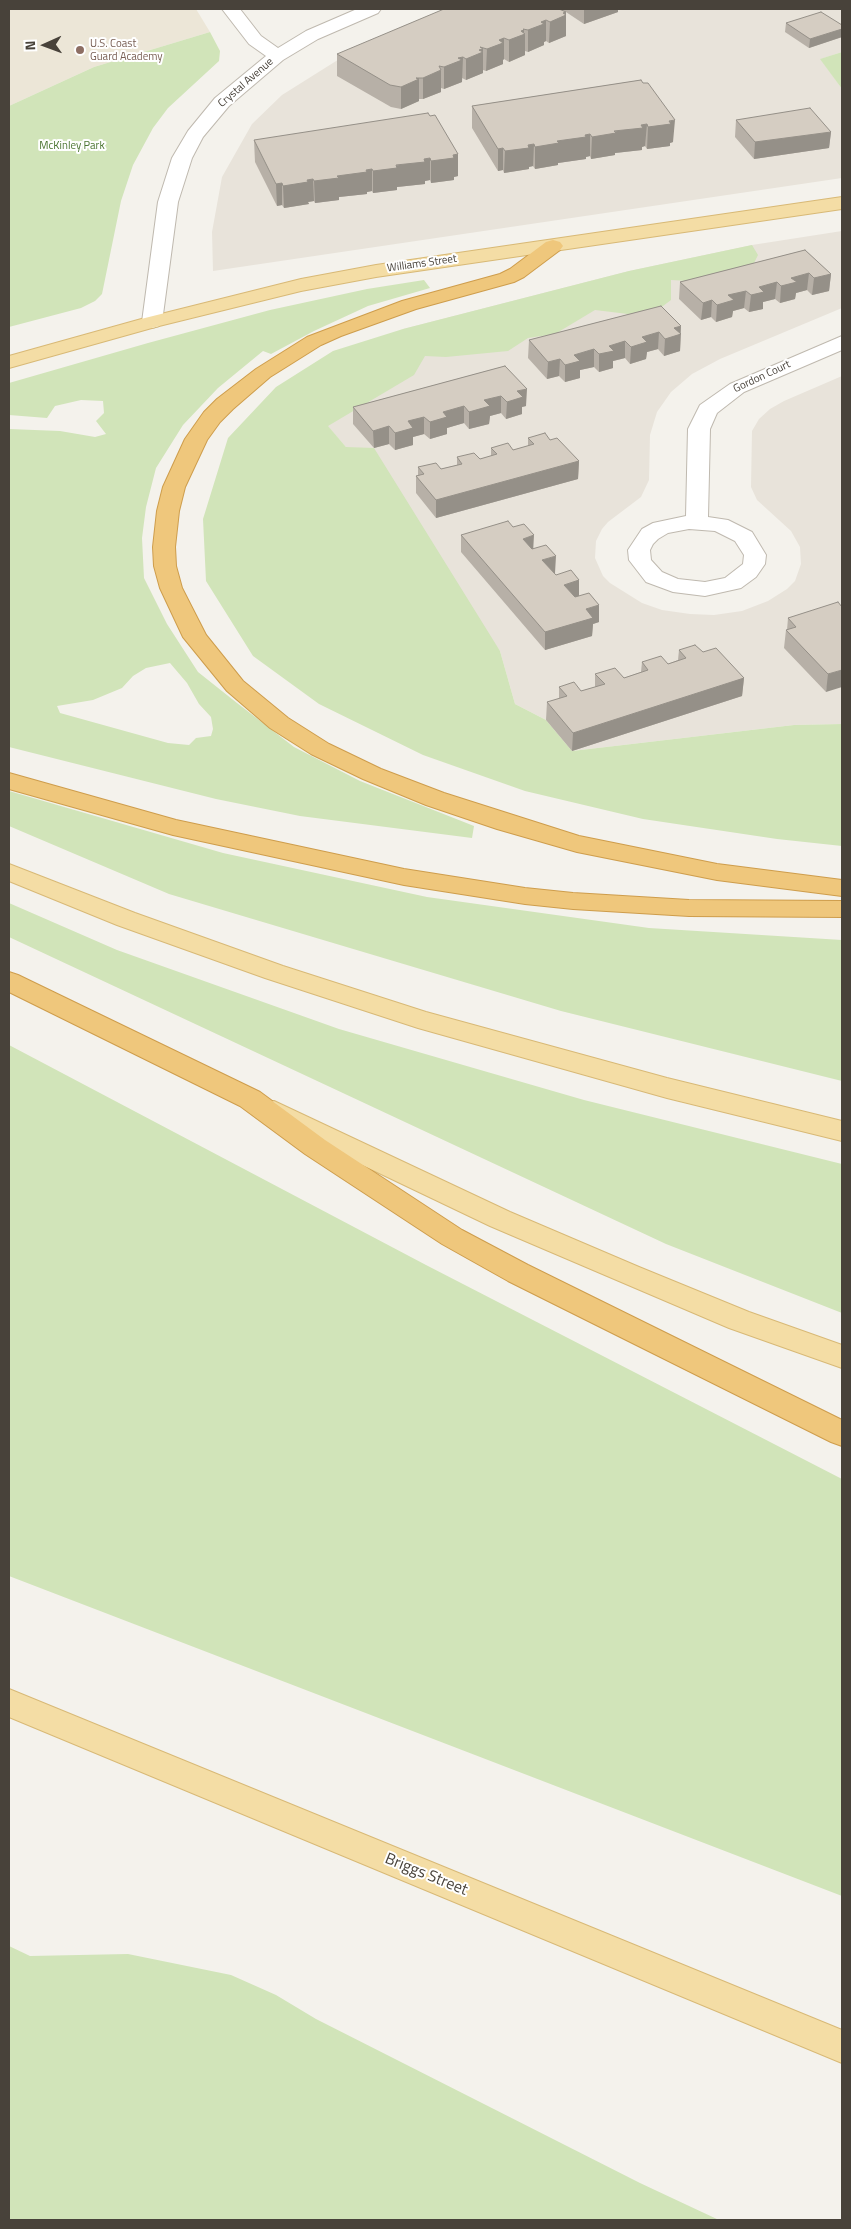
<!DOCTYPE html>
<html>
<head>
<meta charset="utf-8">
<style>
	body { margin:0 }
	#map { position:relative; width:851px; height:2229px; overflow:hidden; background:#f4f2ec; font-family:"Titillium Web",sans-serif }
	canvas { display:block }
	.frame { position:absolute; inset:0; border:10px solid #48423a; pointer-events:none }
	.north { position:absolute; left:20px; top:20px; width:50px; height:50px; -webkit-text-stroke:4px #fff; paint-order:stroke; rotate:268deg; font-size:14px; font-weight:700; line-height:20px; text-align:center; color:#48423a }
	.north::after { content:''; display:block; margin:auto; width:18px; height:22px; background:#48423a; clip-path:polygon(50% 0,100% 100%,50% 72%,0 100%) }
</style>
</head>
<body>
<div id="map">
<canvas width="851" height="2229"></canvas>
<div class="frame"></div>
<div class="north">N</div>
</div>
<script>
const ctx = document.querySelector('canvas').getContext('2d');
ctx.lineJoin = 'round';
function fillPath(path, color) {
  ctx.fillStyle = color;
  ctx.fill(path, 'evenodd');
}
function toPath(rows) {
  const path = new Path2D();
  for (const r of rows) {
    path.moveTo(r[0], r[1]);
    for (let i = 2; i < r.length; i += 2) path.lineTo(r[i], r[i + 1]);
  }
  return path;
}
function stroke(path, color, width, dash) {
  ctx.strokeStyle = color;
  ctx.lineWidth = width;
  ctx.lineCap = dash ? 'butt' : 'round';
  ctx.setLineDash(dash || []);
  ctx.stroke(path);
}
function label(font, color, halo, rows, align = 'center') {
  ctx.font = font + ' "Titillium Web",sans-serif';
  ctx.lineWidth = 4;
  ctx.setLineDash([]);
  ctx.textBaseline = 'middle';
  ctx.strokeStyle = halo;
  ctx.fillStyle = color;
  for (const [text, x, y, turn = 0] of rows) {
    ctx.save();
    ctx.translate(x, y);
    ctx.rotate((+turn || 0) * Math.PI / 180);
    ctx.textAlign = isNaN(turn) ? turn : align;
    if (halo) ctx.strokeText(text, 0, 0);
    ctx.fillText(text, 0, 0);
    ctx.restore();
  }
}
fillPath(toPath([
	[448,9,842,9,842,52,821,59,842,89,842,178,213,271,212,232,222,177,252,124,282,95,360,46,405,25],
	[842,231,842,308,720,359,692,374,671,392,657,412,650,435,649,480,641,497,608,522,602,529,596,541,595,558,603,576,610,583,642,603,662,610,690,614,714,615,742,611,768,601,787,589,795,581,801,564,800,547,791,531,757,500,751,487,752,431,759,419,770,409,784,401,842,376,842,724,794,725,572,751,546,720,515,704,500,651,346,447,304,400,349,358,403,329,629,271,752,245]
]), '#e8e3da');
fillPath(toPath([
	[9,9,196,9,210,32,94,67,9,106]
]), '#ece6d7');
fillPath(toPath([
	[210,32,220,51,219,61,168,108,153,128,133,165,121,201,102,294,95,301,81,308,9,327,9,106,94,67],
	[842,52,842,89,820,59],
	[752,245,758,255,752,267,689,281,671,280,671,300,655,312,628,314,595,310,555,334,528,338,508,351,446,357,425,356,414,375,328,426,346,447,374,448,500,651,515,704,546,720,572,751,794,725,842,724,842,846,777,839,643,819,525,791,423,755,319,704,253,656,206,581,203,519,228,438,276,387,333,351,403,329,629,271],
	[424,280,430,288,368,306,314,331,271,354,263,351,218,388,183,425,156,468,146,507,142,538,144,578,167,624,198,672,237,703,294,747,360,781,474,826,472,838,300,816,216,799,9,747,9,429,60,431,95,437,106,434,96,421,104,413,103,401,81,400,55,406,47,418,9,415,9,383,148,343,270,310,367,289],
	[170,663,187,683,199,704,211,717,213,729,211,736,196,738,189,745,168,743,60,713,57,706,93,700,122,688,133,676,146,668],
	[9,791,223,853,427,897,649,928,842,940,842,1081,561,1011,169,894,9,826],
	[9,903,117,950,339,1029,584,1100,842,1164,842,1313,666,1244,9,937],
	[9,1045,426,1265,842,1479,842,1896,9,1576],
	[9,1946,30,1956,128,1954,231,1975,276,1995,316,2019,640,2183,719,2220,9,2220]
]), '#d1e4b9');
const minor = toPath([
	[222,9,240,9,261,36,278,48,306,31,357,9,381,9,378,13,318,39,283,60,229,106,203,137,192,158,178,202,162,322,159,326,152,328,145,326,142,322,158,202,172,158,188,131,215,98,266,56,249,44,222,9],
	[842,336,842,350,744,392,717,413,710,429,708,517,728,520,752,532,766,555,765,564,756,577,741,588,705,596,673,592,646,582,629,560,628,550,642,529,653,523,686,516,688,429,700,405,730,384,842,336],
	[689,529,715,531,735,541,744,555,743,564,725,578,705,582,678,579,662,572,651,560,650,550,653,544,658,539,668,533,689,529]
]);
const major = toPath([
	[842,197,842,209,376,277,301,291,159,326,9,368,9,356,145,318,301,279,376,265,842,197],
	[9,864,135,913,283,966,426,1012,667,1078,842,1121,842,1141,667,1098,418,1028,265,978,117,925,9,881,9,864],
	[274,1101,510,1212,639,1267,749,1312,842,1345,842,1368,729,1328,490,1226,264,1118,260,1111,264,1104,274,1101],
	[9,1689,842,2030,842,2063,9,1717,9,1689]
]);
const highway = toPath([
	[553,240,560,242,563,246,560,250,524,277,514,282,416,309,341,336,321,345,270,377,233,409,220,422,207,440,185,487,179,511,175,547,176,566,182,588,206,635,243,681,288,718,329,744,381,769,444,793,579,836,717,864,842,880,842,896,717,880,577,852,497,829,426,805,363,779,311,754,270,728,227,691,183,637,160,588,154,566,153,547,157,511,163,487,185,439,204,412,217,399,256,369,307,337,402,301,500,274,510,269,546,242,553,240],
	[9,773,176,820,404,869,525,888,573,893,689,900,842,901,842,917,689,916,573,909,525,904,404,885,173,835,9,789,9,773],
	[9,972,18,975,260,1092,325,1140,462,1230,528,1265,842,1420,842,1446,831,1442,508,1281,442,1244,305,1154,240,1106,9,992,9,972]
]);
stroke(minor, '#bfb9af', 2);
stroke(major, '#d8b976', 2);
stroke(highway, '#ce9d4c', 2);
fillPath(minor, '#fff');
fillPath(major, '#f4dda5');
fillPath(highway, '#efc77c');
fillPath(toPath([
	[560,9,618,9,618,12,584,24,566,12,566,36,549,43,546,41,544,42,544,45,528,52,525,51,525,55,509,62,504,59,503,60,503,64,486,71,483,70,483,73,466,80,462,78,462,82,444,89,441,88,441,92,423,99,419,99,419,101,401,109,391,107,337,76,337,54],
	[786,23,842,25,842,37,809,48,785,32],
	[641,80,673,142,670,143,670,146,647,149,645,146,642,147,642,150,615,153,615,155,591,159,590,156,586,157,586,159,558,163,558,165,535,169,533,166,529,167,529,169,504,173,503,170,498,171,472,128,472,106],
	[736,120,831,132,829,148,754,159,735,137],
	[254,140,458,154,458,176,454,177,454,180,431,183,430,180,425,181,425,184,397,187,397,190,373,193,372,191,367,192,367,194,339,197,339,200,315,203,314,201,308,202,309,204,284,208,282,205,277,206,255,162],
	[805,250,831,274,829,291,812,295,807,290,796,293,795,299,780,303,775,299,763,302,763,309,749,312,744,308,733,311,732,317,716,322,711,317,701,320,679,299,680,282],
	[661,306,681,334,680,351,664,356,658,349,647,352,646,359,630,364,625,358,613,361,613,368,599,372,594,367,580,370,580,378,565,382,559,376,547,379,528,358,529,340],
	[505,366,526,406,522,407,522,414,506,419,501,413,490,416,489,424,469,429,464,423,447,428,447,434,430,439,424,434,413,437,413,445,395,450,389,444,374,448,353,424,353,407],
	[842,403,842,453,841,417],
	[528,438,550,440,579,461,578,479,436,518,416,493,416,476,418,475,418,467,441,469,457,465,457,457,480,459,491,456,491,448,513,450,528,446],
	[461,535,534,549,555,573,554,574,556,575,579,580,579,596,599,622,593,624,592,636,545,650,461,552],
	[842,607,826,692,784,648,786,630,787,630,788,618],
	[679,650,703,652,744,678,742,696,572,751,546,720,547,702,559,699,559,687,581,691,595,687,595,674,624,678,641,672,642,662,668,664,678,660]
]), '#b7b0a7');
fillPath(toPath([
	[584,9,618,9,618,12,584,24],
	[566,12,566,36,549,43,550,22],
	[546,20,546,41,544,42,544,45,528,52,528,30,541,22],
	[842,29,842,37,809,48,810,39],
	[524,30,524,34,525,34,525,55,509,62,509,40,521,31],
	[504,38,504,59,503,60,503,64,486,71,487,49,499,40],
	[483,49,483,73,466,80,466,59,479,50],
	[463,57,462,82,444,89,444,67,458,58],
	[441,70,441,92,423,99,423,78],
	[419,79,419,101,401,109,401,87],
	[675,120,673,142,670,143,670,146,647,149,648,127],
	[647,124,645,146,642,147,642,150,615,153,615,155,591,159,592,137],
	[831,132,829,148,754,159,755,142],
	[590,134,590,156,586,157,586,159,558,163,558,165,535,169,535,147,557,141],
	[534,144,533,166,529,167,529,169,504,173,505,151],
	[503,148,503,170,498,171,498,149],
	[458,154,458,176,454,177,454,180,431,183,431,161],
	[430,158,430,180,425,181,425,184,397,187,397,190,373,193,373,171],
	[372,169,372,191,367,192,367,194,339,197,339,200,315,203,314,181,337,176],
	[313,179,314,201,308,202,309,204,284,208,283,186],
	[282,183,282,205,277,206,276,184],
	[809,273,807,290,796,293,795,299,780,303,781,286,791,278],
	[831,274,829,291,812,295,814,278],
	[777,282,775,299,763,302,763,309,749,312,751,295,759,287],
	[746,291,744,308,733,311,732,317,716,322,717,305,728,295],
	[712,300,711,317,701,320,703,303],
	[681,326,680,351,664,356,665,339,674,328],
	[659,332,658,349,647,352,646,359,630,364,631,347,642,337],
	[625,341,625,358,613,361,613,368,599,372,599,354,609,346],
	[594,349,594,367,580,370,580,378,565,382,565,365,574,355],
	[560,359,559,376,547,379,548,362],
	[527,389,526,406,522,407,522,414,506,419,507,402,517,391],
	[501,396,501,413,490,416,489,424,469,429,469,412,484,400],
	[464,406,464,423,447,428,447,434,430,439,430,422,443,412],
	[424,417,424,434,413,437,413,445,395,450,395,433,408,421],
	[389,426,389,444,374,448,373,431],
	[579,461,578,479,436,518,436,500],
	[534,535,533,553,523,539],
	[556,556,555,573,541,577,542,560],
	[579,580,579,597,563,602,564,585],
	[599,605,599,622,593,624,592,636,545,650,545,632,586,609],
	[842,670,842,687,826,692,828,674],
	[744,678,742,696,572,751,573,733]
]), '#959088');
const building = toPath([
	[444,9,559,9,566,12,563,13,566,15,550,22,546,20,541,22,544,24,528,30,523,29,524,30,521,31,525,34,509,40,504,38,499,40,503,43,487,49,480,47,483,49,479,50,483,52,466,59,463,57,458,58,462,60,444,67,439,66,441,70,423,78,416,78,419,79,401,87,390,85,337,54,444,9],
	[821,12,842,25,842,29,810,39,786,23,821,12],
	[641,80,643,83,648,83,675,120,669,121,671,124,648,127,647,124,641,125,643,128,614,131,616,133,592,137,590,134,585,135,586,137,557,141,559,143,535,147,534,144,528,145,529,148,505,151,503,148,498,149,472,106,641,80],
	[810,108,831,132,755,142,736,120,810,108],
	[428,113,430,116,435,115,458,154,453,155,454,158,431,161,430,158,424,159,425,162,396,165,397,168,373,171,372,169,366,170,367,172,337,176,339,178,314,181,313,179,307,180,308,182,283,186,282,183,276,184,254,140,428,113],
	[805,250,831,274,814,278,809,273,791,278,797,282,781,286,777,282,759,287,764,292,751,295,746,291,728,295,734,300,717,305,712,300,703,303,680,282,805,250],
	[661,306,681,326,674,328,681,334,665,339,659,332,642,337,647,342,631,347,625,341,609,346,614,351,599,354,594,349,574,355,580,361,565,365,560,359,548,362,529,340,661,306],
	[505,366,527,389,517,391,523,397,507,402,501,396,484,400,490,406,469,412,464,406,443,412,447,417,430,422,424,417,408,421,413,428,395,433,389,426,373,431,353,407,505,366],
	[545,433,550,440,557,438,579,461,436,500,416,476,424,474,418,467,436,463,441,469,462,464,457,457,474,453,480,459,497,454,491,448,508,443,513,450,534,444,528,438,545,433],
	[508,521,513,527,524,524,534,535,523,539,532,549,546,545,556,556,542,560,556,575,571,570,579,580,564,585,575,597,589,593,599,605,586,609,593,618,545,632,461,535,508,521],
	[838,602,842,607,842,670,828,674,786,630,796,627,788,618,838,602],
	[695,645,703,652,716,648,744,678,573,733,547,702,567,696,559,687,574,682,581,691,605,684,595,674,615,668,624,678,648,670,642,662,661,656,668,664,686,658,679,650,695,645]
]);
fillPath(building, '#d5cdc2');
stroke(building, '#959088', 1);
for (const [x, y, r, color] of [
	[80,50,5,"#8d6e63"]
]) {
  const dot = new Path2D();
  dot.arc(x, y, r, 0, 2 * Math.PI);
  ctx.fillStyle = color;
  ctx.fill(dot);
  stroke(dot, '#fff', 2);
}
label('11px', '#785e54', '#fff', [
	["U.S. Coast",90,44],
	["Guard Academy",90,57]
], 'left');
label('11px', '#48423a', '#fff', [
	["Crystal Avenue",246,83,-41],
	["Williams Street",422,264,-8],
	["Gordon Court",762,377,-25]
]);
label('11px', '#4c7532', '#fff', [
	["McKinley Park",72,146]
]);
label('16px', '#48423a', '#fff', [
	["Briggs Street",426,1875,22]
]);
</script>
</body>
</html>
